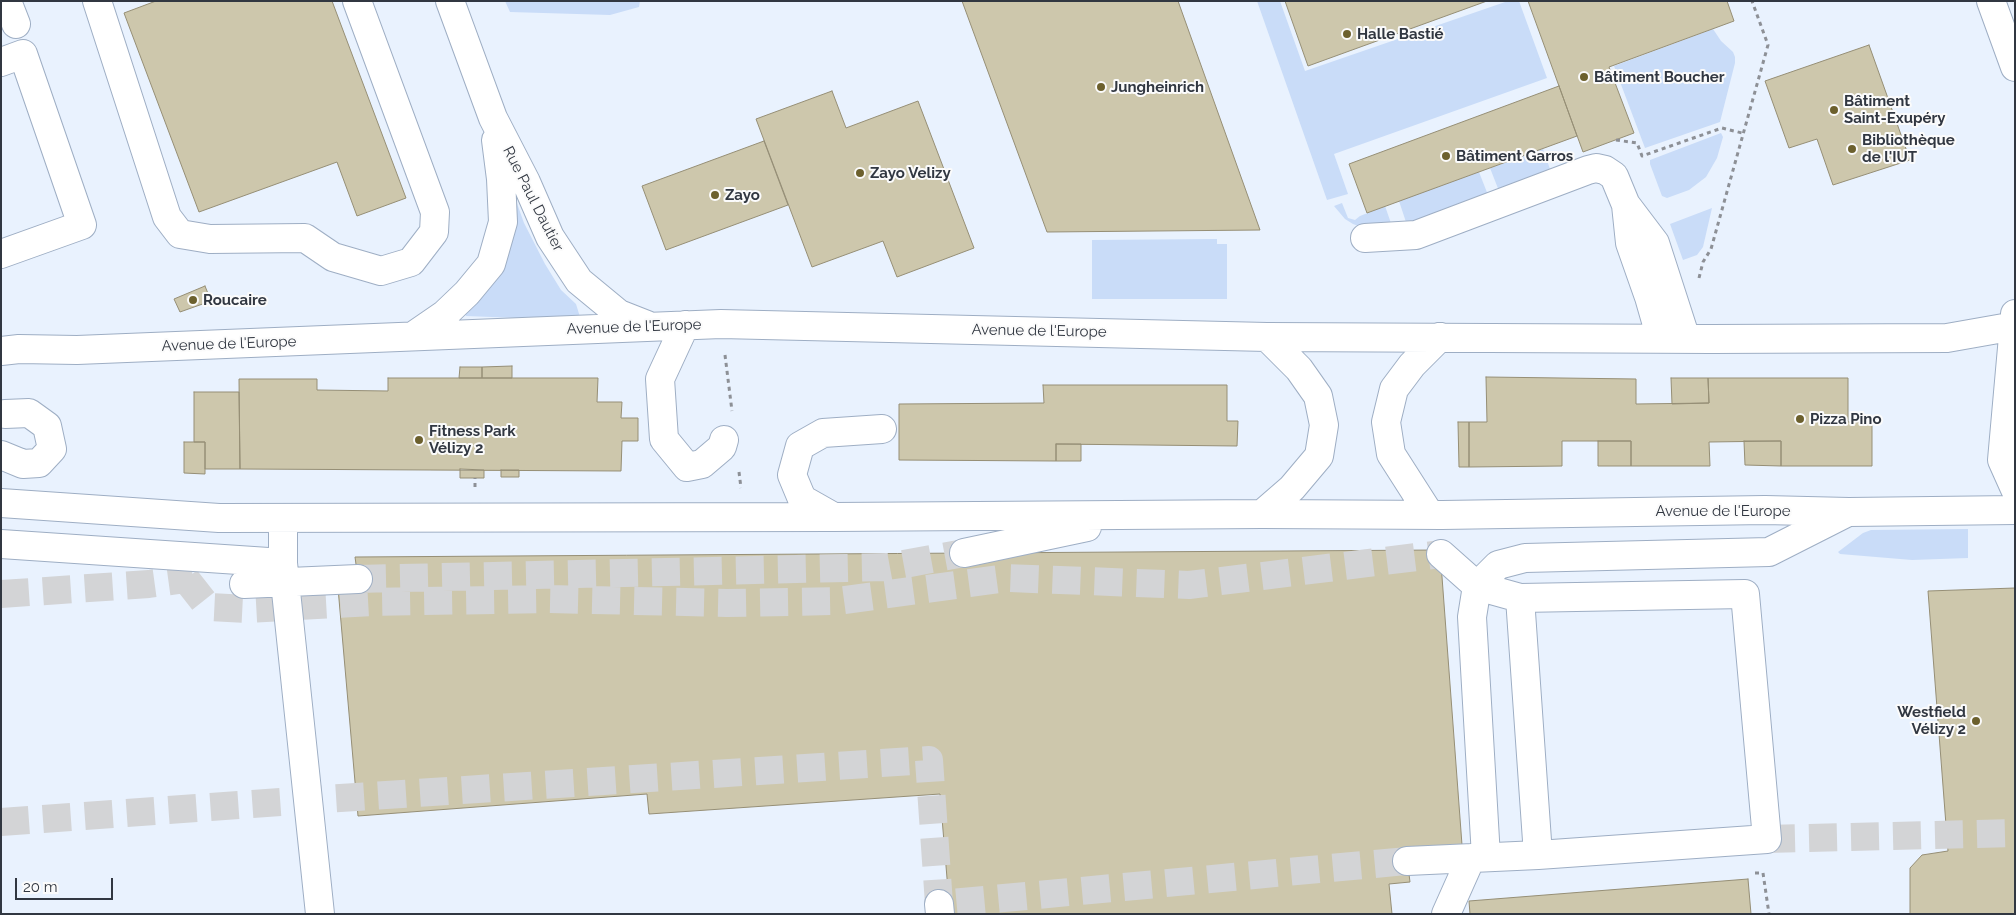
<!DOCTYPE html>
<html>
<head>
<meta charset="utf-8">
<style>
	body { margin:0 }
	#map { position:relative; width:2016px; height:915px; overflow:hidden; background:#fbfbfb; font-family:Raleway,sans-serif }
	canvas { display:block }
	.frame { position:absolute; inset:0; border:2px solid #313741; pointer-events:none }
	.scale { position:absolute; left:15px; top:878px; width:98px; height:22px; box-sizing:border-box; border:2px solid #313741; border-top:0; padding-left:6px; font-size:15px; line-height:18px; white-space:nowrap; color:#313741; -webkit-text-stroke:4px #fbfbfb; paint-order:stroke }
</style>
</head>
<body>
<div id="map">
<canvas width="2016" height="915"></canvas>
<div class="frame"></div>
<div class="scale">20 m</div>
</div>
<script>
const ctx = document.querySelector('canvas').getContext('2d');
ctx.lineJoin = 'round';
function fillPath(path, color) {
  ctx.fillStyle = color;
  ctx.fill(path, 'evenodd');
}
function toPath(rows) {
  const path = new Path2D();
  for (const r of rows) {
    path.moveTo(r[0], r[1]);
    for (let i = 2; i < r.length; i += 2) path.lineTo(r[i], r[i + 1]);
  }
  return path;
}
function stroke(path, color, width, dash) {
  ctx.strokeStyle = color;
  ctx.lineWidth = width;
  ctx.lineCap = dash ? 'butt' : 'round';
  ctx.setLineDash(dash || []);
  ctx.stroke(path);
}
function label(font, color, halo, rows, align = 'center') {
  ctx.font = font + ' Raleway,sans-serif';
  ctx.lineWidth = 4;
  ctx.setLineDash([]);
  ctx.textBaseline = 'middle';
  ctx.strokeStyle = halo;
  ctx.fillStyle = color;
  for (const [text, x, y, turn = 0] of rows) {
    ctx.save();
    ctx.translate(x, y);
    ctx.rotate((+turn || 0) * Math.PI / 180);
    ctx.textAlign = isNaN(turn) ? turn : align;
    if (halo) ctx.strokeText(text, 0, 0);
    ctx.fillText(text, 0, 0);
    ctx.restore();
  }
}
fillPath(toPath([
	[1,1,2015,1,2015,914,1,914]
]), '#e9f2fe');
fillPath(toPath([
	[505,1,640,1,639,7,610,15,510,12],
	[1257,1,1280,1,1305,71,1508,1,1519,1,1547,78,1334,154,1348,194,1327,200],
	[1713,29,1721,41,1733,52,1735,57,1735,63,1720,122,1645,148,1614,66],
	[1721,133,1723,137,1717,158,1706,177,1689,190,1667,198,1662,196,1650,164,1650,160],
	[1543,149,1551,172,1499,191,1490,168],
	[1479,172,1488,195,1407,225,1399,201],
	[509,181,524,223,545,264,561,290,576,304,580,317,568,320,466,316,463,309],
	[1342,203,1348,218,1355,220,1360,216,1385,206,1393,229,1364,228,1353,224,1345,219,1334,206],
	[1712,208,1703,247,1697,255,1683,260,1670,224],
	[1217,239,1217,244,1227,244,1227,299,1092,299,1092,240],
	[1968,529,1968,558,1912,560,1840,554,1838,552,1863,533,1871,530]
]), '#c9dcf8');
const building = toPath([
	[156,1,332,1,406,198,357,216,337,162,199,212,124,13,156,1],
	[962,1,1178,1,1260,230,1047,232,962,1],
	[1285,1,1487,1,1308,66,1285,1],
	[1528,1,1727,1,1734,21,1609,67,1634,133,1583,152,1528,1],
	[1869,45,1910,160,1833,185,1817,139,1789,148,1765,81,1869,45],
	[1559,86,1577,136,1367,213,1349,164,1559,86],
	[832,91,846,128,918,101,974,248,897,277,883,241,812,267,756,119,832,91],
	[764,141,788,205,666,250,642,186,764,141],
	[205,286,211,301,180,312,174,299,205,286],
	[512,366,512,378,482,378,482,367,512,366],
	[460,367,482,367,482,378,459,378,460,367],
	[1486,377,1636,379,1636,404,1709,403,1708,378,1848,378,1848,422,1872,422,1872,466,1781,466,1781,441,1709,442,1710,466,1631,466,1631,441,1562,441,1562,466,1469,467,1469,422,1487,422,1486,377],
	[388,378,598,378,597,402,622,402,621,418,638,418,638,441,622,441,621,471,240,469,239,379,317,379,317,390,388,391,388,378],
	[1671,378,1708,378,1709,403,1672,404,1671,378],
	[1043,385,1227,385,1227,421,1238,421,1237,446,1056,444,1056,461,899,460,899,404,1044,403,1043,385],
	[194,392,239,392,240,469,205,469,205,442,194,442,194,392],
	[1458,422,1469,422,1469,467,1459,467,1458,422],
	[1598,441,1631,441,1631,466,1598,466,1598,441],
	[1744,441,1781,441,1781,466,1745,465,1744,441],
	[184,442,205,442,205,474,184,473,184,442],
	[1056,444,1081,444,1081,461,1056,461,1056,444],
	[460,469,484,470,484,478,460,478,460,469],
	[501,470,519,470,519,477,501,477,501,470],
	[1440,550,1462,845,1406,851,1410,882,1389,884,1392,914,950,914,940,794,649,814,647,794,358,816,338,588,358,579,355,557,1440,550],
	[2015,588,2015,914,1910,914,1910,868,1922,855,1948,851,1928,591,2015,588],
	[1748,879,1751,914,1470,914,1469,901,1748,879]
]);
fillPath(building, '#cdc7ac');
stroke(building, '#968f76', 1);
stroke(toPath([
	[186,579,208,607,248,609,371,602,547,599,727,603,837,601,1007,578,1189,585,1441,554],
	[358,579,888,567,964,553],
	[1,594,149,584,193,578],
	[1,822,309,800,929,760,939,904,1407,861],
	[1767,839,2015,833]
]), '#d3d4d6', 28, [28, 14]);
const minor = toPath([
	[7,1,16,24],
	[97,1,167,217,180,234,210,239,305,238,333,257,381,271,411,262,434,232,435,212,357,1],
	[450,1,493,118,526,182,550,237,579,281,619,314,647,325],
	[1991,1,2015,67],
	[1,62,23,54,82,225,1,254],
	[1627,206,1655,243,1686,339],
	[1365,238,1416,235,1588,170,1596,168,1605,170,1614,176,1626,205,1630,243,1649,297,1661,339],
	[2015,314,2002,460,2015,489],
	[685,325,660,379,664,439,687,467,702,464,722,447,724,440],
	[413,336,445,314,467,293,491,264,503,222,501,179,496,140],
	[1,351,19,349,77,350,721,324,1267,337,1712,339,1947,338,2015,326],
	[1,455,23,464,39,463,52,449,47,426,29,413,5,414],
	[1,503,219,518,834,517,1262,514,1442,515,1765,510,1849,512,2015,510],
	[1262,514,1292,488,1319,456,1324,425,1318,396,1299,369,1267,337],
	[1430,515,1391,454,1386,422,1394,389,1412,365,1440,337],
	[832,516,802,499,792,475,800,446,823,433,882,429],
	[283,518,283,563,320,914],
	[1,544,283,563],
	[964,553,1087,527],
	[244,584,358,579],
	[1520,598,1538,855],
	[1486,857,1472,617,1477,586,1498,565,1525,558,1769,552,1846,513],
	[1407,861,1538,855,1767,839,1745,594,1520,598,1477,586,1441,554],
	[939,904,940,914],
	[1446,914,1471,858]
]);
stroke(minor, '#9eaec4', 30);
stroke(toPath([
	[1616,140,1637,143,1642,156,1722,128,1742,133],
	[1699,278,1703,262,1711,249,1768,45,1752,1],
	[725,355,732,411],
	[739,472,741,488],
	[475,487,475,478],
	[1755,873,1763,873,1769,914]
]), '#8d9096', 3, [4, 4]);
stroke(minor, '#fff', 28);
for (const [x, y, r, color] of [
	[1347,34,5,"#6c602d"],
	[1584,77,5,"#6c602d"],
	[1101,87,5,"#6c602d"],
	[1834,110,5,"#6c602d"],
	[1852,149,5,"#6c602d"],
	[1446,156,5,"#6c602d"],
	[860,173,5,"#6c602d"],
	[715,195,5,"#6c602d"],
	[193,300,5,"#6c602d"],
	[1800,419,5,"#6c602d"],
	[419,440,5,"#6c602d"],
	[1976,721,5,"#6c602d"]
]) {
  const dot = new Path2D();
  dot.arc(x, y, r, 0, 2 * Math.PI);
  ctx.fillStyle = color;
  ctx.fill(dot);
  stroke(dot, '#fbfbfb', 2);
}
label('bold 15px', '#313741', '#fbfbfb', [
	["Halle Bastié",1357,34],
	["Bâtiment Boucher",1594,77],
	["Jungheinrich",1111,87],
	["Bâtiment",1844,101],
	["Saint-Exupéry",1844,118],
	["Bibliothèque",1862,140],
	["de l'IUT",1862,157],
	["Bâtiment Garros",1456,156],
	["Zayo Velizy",870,173],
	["Zayo",725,195],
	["Roucaire",203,300],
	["Pizza Pino",1810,419],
	["Fitness Park",429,431],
	["Vélizy 2",429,448],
	["Westfield",1966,712,"right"],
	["Vélizy 2",1966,729,"right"]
], 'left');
label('15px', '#313741', '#fbfbfb', [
	["Rue Paul Dautier",533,199,63],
	["Avenue de l'Europe",634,327,-2],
	["Avenue de l'Europe",1039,331,1],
	["Avenue de l'Europe",229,344,-2],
	["Avenue de l'Europe",1723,511]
]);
</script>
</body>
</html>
